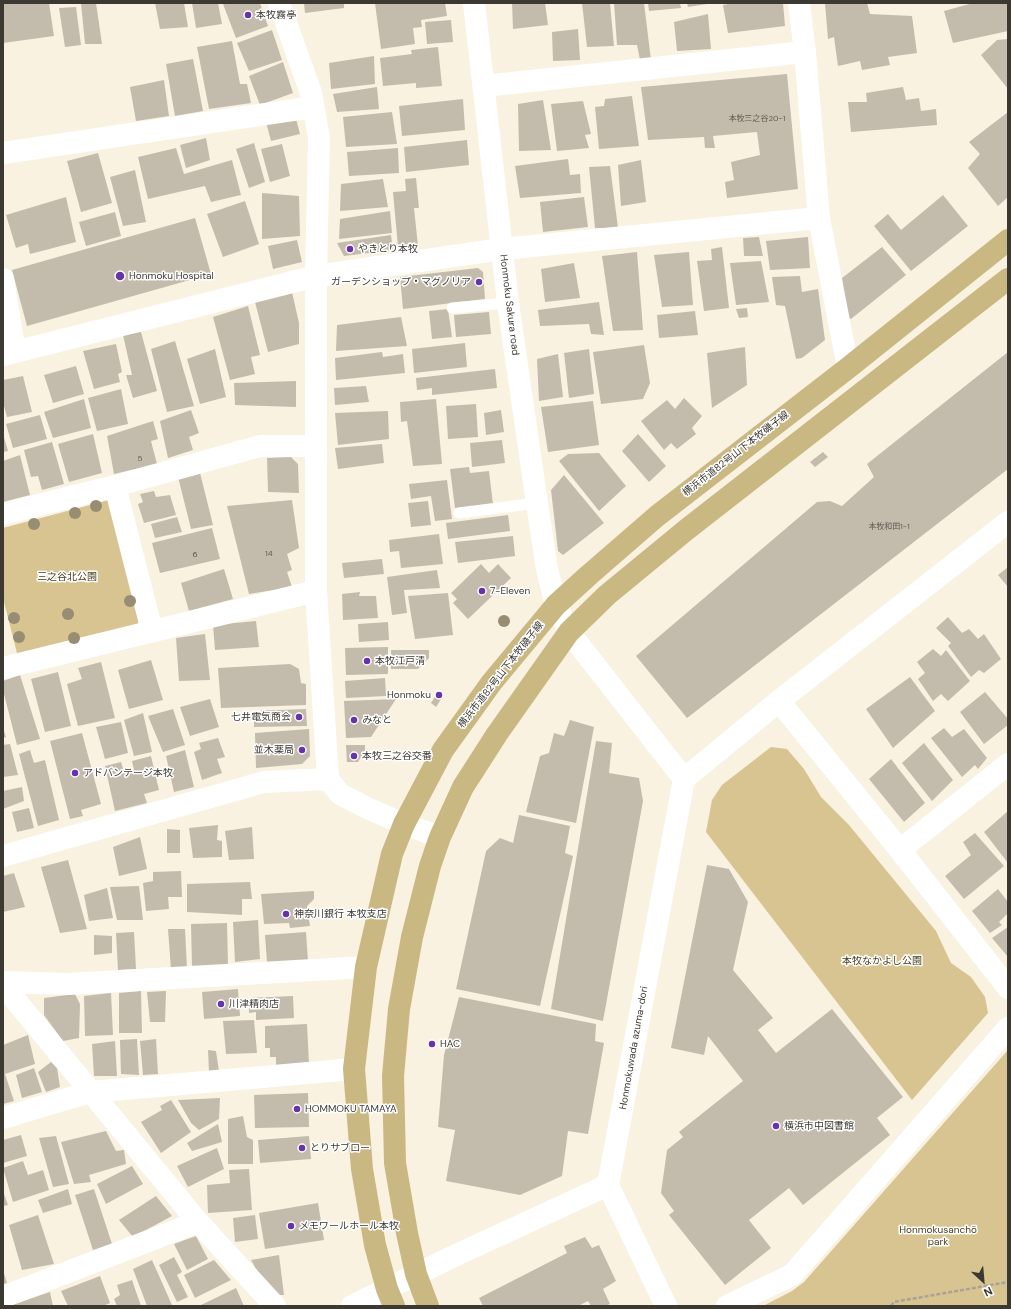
<!DOCTYPE html>
<html>
<head>
<meta charset="utf-8">
<style>
	body { margin:0 }
	#map { position:relative; width:1011px; height:1309px; overflow:hidden; background:#f9f2e1; font-family:"DM Sans",sans-serif }
	canvas { display:block }
	.frame { position:absolute; inset:0; border:4px solid #3c3933; pointer-events:none }
	.north { position:absolute; left:963px; top:1261px; width:40px; height:40px; -webkit-text-stroke:3px #fff; paint-order:stroke; rotate:154deg; font-size:11px; font-weight:700; line-height:16px; text-align:center; color:#3c3933 }
	.north::after { content:''; display:block; margin:auto; width:14px; height:18px; background:#3c3933; clip-path:polygon(50% 0,100% 100%,50% 72%,0 100%) }
</style>
</head>
<body>
<div id="map">
<canvas width="1011" height="1309"></canvas>
<div class="frame"></div>
<div class="north">N</div>
</div>
<script>
const ctx = document.querySelector('canvas').getContext('2d');
ctx.lineJoin = 'round';
function fillPath(path, color) {
  ctx.fillStyle = color;
  ctx.fill(path, 'evenodd');
}
function toPath(rows) {
  const path = new Path2D();
  for (const r of rows) {
    path.moveTo(r[0], r[1]);
    for (let i = 2; i < r.length; i += 2) path.lineTo(r[i], r[i + 1]);
  }
  return path;
}
function stroke(path, color, width, dash) {
  ctx.strokeStyle = color;
  ctx.lineWidth = width;
  ctx.lineCap = dash ? 'butt' : 'round';
  ctx.setLineDash(dash || []);
  ctx.stroke(path);
}
function label(font, color, halo, rows, align = 'center') {
  ctx.font = font + ' "DM Sans","Noto Sans JP",sans-serif';
  ctx.lineWidth = 3;
  ctx.setLineDash([]);
  ctx.textBaseline = 'middle';
  ctx.strokeStyle = halo;
  ctx.fillStyle = color;
  for (const [text, x, y, turn = 0] of rows) {
    ctx.save();
    ctx.translate(x, y);
    ctx.rotate((+turn || 0) * Math.PI / 180);
    ctx.textAlign = isNaN(turn) ? turn : align;
    if (halo) ctx.strokeText(text, 0, 0);
    ctx.fillText(text, 0, 0);
    ctx.restore();
  }
}
fillPath(toPath([
	[109,500,143,615,137,625,18,657,3,598,3,528],
	[771,747,787,749,804,769,821,797,849,825,936,931,951,963,971,977,985,997,988,1013,912,1100,706,832,712,800,722,785],
	[1008,1050,1008,1306,763,1306,792,1291,804,1282]
]), '#d8c490');
fillPath(toPath([
	[3,3,49,3,54,36,3,43],
	[81,3,96,3,102,44,85,44],
	[155,3,184,3,188,27,160,29],
	[192,3,218,3,222,24,196,28],
	[225,3,260,3,268,26,236,38,223,4],
	[304,3,344,3,344,8,305,13],
	[375,3,445,3,447,16,421,20,422,27,413,28,415,44,381,49],
	[512,3,545,3,548,25,513,29],
	[582,3,610,3,614,46,587,47],
	[614,3,644,3,651,60,640,60,637,45,617,45],
	[648,3,680,3,681,8,649,11],
	[687,3,707,3,707,4,688,7],
	[733,3,783,3,785,26,728,33,723,5],
	[825,3,867,3,870,14,912,16,917,53,888,57,890,65,862,70,860,61,838,66,834,37,828,39],
	[973,3,1008,3,1008,31,953,43,944,11],
	[76,7,81,45,65,47,59,8],
	[708,14,711,49,677,51,674,22],
	[451,20,453,42,427,44,425,22],
	[578,29,580,60,553,61,552,32],
	[272,30,282,60,249,71,237,43],
	[1008,39,1008,89,981,55,997,40],
	[232,41,240,84,247,84,251,103,209,109,197,47],
	[438,47,442,86,416,88,416,83,383,86,380,58,412,54,411,50],
	[374,56,375,84,331,89,329,63],
	[193,59,203,111,175,116,166,64],
	[283,62,293,93,260,105,249,76],
	[787,74,798,189,727,198,725,182,734,180,731,162,760,155,757,132,713,136,715,148,705,148,704,137,648,140,641,87],
	[164,80,169,116,136,121,130,87],
	[377,87,379,109,337,112,333,94],
	[903,87,906,100,919,98,921,111,936,109,937,125,851,132,848,102,867,102,866,93],
	[632,96,639,146,599,149,595,107,604,106,605,99],
	[463,99,465,130,402,136,399,106],
	[543,100,551,150,519,151,518,104],
	[583,101,591,134,585,135,589,148,557,151,551,104],
	[392,112,397,144,346,147,343,117],
	[1008,112,1008,180,1007,182,1008,183,1008,197,998,206,968,168,980,154,969,142],
	[295,115,300,134,271,141,266,122],
	[206,138,210,160,186,168,180,145],
	[467,140,469,165,406,172,404,147],
	[254,143,265,182,249,188,236,149],
	[282,144,290,176,270,182,261,149],
	[176,148,184,174,232,160,241,195,211,202,205,186,148,199,138,157],
	[398,148,399,173,349,176,347,152],
	[98,153,112,203,81,212,67,161],
	[568,159,570,175,580,174,581,193,520,198,515,166],
	[641,160,646,202,621,206,618,165],
	[610,166,618,228,595,228,589,167],
	[135,170,146,222,123,226,110,177],
	[416,178,419,208,414,208,418,246,398,247,393,192,406,191,405,179],
	[383,179,388,207,340,211,341,184],
	[262,193,299,196,300,236,262,239],
	[943,195,968,226,911,271,874,226,888,214,901,230],
	[66,197,76,242,30,254,28,244,16,248,6,215],
	[584,197,588,227,543,232,540,202],
	[245,201,259,244,223,257,207,214],
	[390,211,392,233,339,239,340,219],
	[115,212,121,236,86,246,79,222],
	[195,218,211,274,27,326,12,270],
	[391,235,393,250,344,256,337,243],
	[759,237,763,256,744,256,743,238],
	[808,237,810,268,770,270,766,241],
	[297,240,302,262,273,269,268,246],
	[722,247,729,308,704,311,697,261,712,260,711,249],
	[882,247,906,275,851,319,846,316,842,278],
	[637,252,643,330,613,331,602,256],
	[689,252,693,305,662,307,654,255],
	[761,261,769,302,736,305,730,263],
	[574,263,580,298,545,302,541,269],
	[478,268,483,272,485,299,403,309,400,277],
	[800,276,802,292,818,289,825,340,802,358,796,359,785,306,776,305,772,277],
	[292,292,299,323,299,344,268,352,255,302],
	[599,302,604,335,591,334,589,324,540,326,538,310],
	[248,306,260,355,251,357,255,374,230,380,213,317],
	[747,308,748,317,739,318,736,309],
	[448,309,452,337,432,339,429,311],
	[695,311,698,335,659,338,657,315],
	[489,312,491,334,456,337,454,315],
	[401,317,407,346,336,351,337,325],
	[141,332,157,391,133,398,126,375,132,375,123,335],
	[175,341,194,406,167,412,151,349],
	[465,343,467,367,414,373,412,349],
	[116,344,122,372,118,374,120,382,94,389,83,351],
	[644,345,650,383,643,399,601,404,593,352],
	[745,347,747,385,712,408,707,353],
	[215,349,226,397,200,404,187,359],
	[589,349,594,394,569,398,564,353],
	[382,352,383,357,403,354,405,373,336,380,335,358],
	[1008,352,1008,469,687,718,636,656,817,502,830,501,842,506,874,477,867,464],
	[558,354,563,397,539,401,537,359],
	[76,366,84,394,53,403,44,375],
	[495,369,497,388,432,395,432,388,417,390,416,378],
	[23,376,32,412,7,417,3,402,3,380],
	[296,381,296,407,235,405,234,383],
	[366,386,369,402,335,405,334,388],
	[121,389,128,424,97,431,88,398],
	[684,398,702,416,692,428,696,434,677,449,671,443,664,450,641,421,667,400,675,409],
	[84,399,91,428,53,438,44,412],
	[436,399,442,464,413,466,407,421,401,422,400,402],
	[593,401,599,445,548,452,541,407],
	[476,404,478,437,448,439,446,406],
	[191,410,199,433,189,437,193,450,168,458,160,421],
	[501,410,504,432,486,435,484,413],
	[388,411,389,439,338,445,335,413],
	[40,415,47,439,13,448,6,424],
	[153,421,158,439,151,441,157,464,114,474,107,436],
	[3,434,8,451,3,452],
	[93,434,102,473,69,482,58,444],
	[638,434,666,466,649,482,622,451],
	[502,440,505,463,472,467,470,443],
	[52,442,64,484,42,490,38,476,31,477,24,450],
	[382,444,384,463,338,469,335,448],
	[823,452,828,457,815,467,810,462],
	[599,453,626,486,599,511,559,461,568,454],
	[20,455,30,495,3,502,3,461],
	[291,457,298,464,299,493,268,492,267,458],
	[469,467,470,473,489,471,493,504,455,508,450,469],
	[200,473,213,525,191,529,178,477],
	[564,475,604,523,563,555,558,551,551,490],
	[447,480,452,519,435,521,431,496,411,499,409,484],
	[154,491,156,497,170,495,176,515,144,523,138,504,143,502,140,494],
	[292,500,299,548,287,554,292,570,287,572,292,587,249,594,227,506],
	[428,501,431,525,411,527,408,503],
	[508,515,510,531,448,539,446,523],
	[177,517,182,532,155,538,151,524],
	[212,528,220,559,160,573,152,543],
	[439,534,443,564,401,568,399,551,390,552,389,540],
	[513,536,515,556,458,563,455,542],
	[382,559,384,574,344,578,342,563],
	[481,564,489,573,498,564,511,578,468,619,453,603,457,599,451,593],
	[1008,567,1008,587,998,575],
	[224,569,233,599,189,611,181,583],
	[437,570,440,588,404,590,407,613,392,615,387,577],
	[360,592,359,596,376,596,378,618,343,620,342,594],
	[448,593,453,635,415,639,408,596],
	[948,617,962,633,969,629,978,639,984,634,1001,659,984,673,979,670,971,677,948,646,951,643,936,628],
	[256,621,259,647,215,650,213,625],
	[388,622,389,640,359,642,358,624],
	[205,634,210,680,179,681,176,638],
	[388,647,388,674,346,675,345,648],
	[933,649,941,656,946,650,970,681,948,701,941,694,933,701,918,679,925,673,917,662],
	[391,650,429,650,429,658,418,669,391,669],
	[151,660,163,700,129,709,118,670],
	[101,662,115,718,78,726,67,684,82,679,78,668],
	[290,664,299,669,301,683,306,684,306,705,221,708,218,668],
	[58,672,71,726,45,732,31,679],
	[20,675,40,739,17,745,3,690,3,681],
	[910,677,935,711,893,748,866,709],
	[385,678,386,696,346,698,345,681],
	[438,692,443,696,436,707,431,703],
	[985,692,1008,719,1008,725,984,744,960,712],
	[210,699,219,727,190,736,180,707],
	[396,699,371,737,346,738,344,701],
	[173,709,185,745,163,752,148,716],
	[306,709,307,726,254,727,254,711],
	[143,713,152,752,134,756,124,720],
	[570,720,594,727,576,823,526,812,540,756,549,753,554,733,564,736],
	[121,722,128,753,105,759,96,727],
	[3,728,6,737,3,738],
	[944,728,952,737,964,729,987,758,978,769,975,765,962,777,931,738],
	[309,729,310,756,302,764,256,768,255,733],
	[82,733,101,804,81,810,83,816,70,819,50,741],
	[218,738,225,757,217,759,222,773,202,780,194,752,201,749,199,743],
	[596,741,612,743,609,773,639,778,643,801,603,1021,551,1009],
	[924,743,953,780,932,801,902,763],
	[10,744,18,775,3,777,3,745],
	[346,745,365,745,365,750,358,762,347,762],
	[30,750,34,763,45,760,59,820,38,826,19,754],
	[185,750,194,787,174,792,166,756],
	[151,756,159,790,144,794,147,803,115,811,105,766,121,762,124,772,134,770,132,761],
	[891,759,925,803,904,822,869,779],
	[22,787,24,801,3,809,3,791],
	[29,808,34,828,17,832,12,812],
	[1008,811,1008,863,984,832],
	[519,815,570,826,565,853,573,856,540,1006,456,989,486,851,500,838,513,843],
	[218,825,217,840,222,841,222,857,193,858,189,828],
	[252,827,254,859,229,860,225,831],
	[167,829,180,830,180,853,167,853],
	[975,833,1004,866,964,899,945,876,971,855,963,842],
	[140,837,147,869,119,876,113,847],
	[68,860,87,929,60,933,41,867],
	[707,865,729,869,748,902,733,970,773,1018,758,1030,776,1053,832,1009,903,1097,877,1118,890,1135,803,1205,789,1188,749,1220,771,1248,725,1285,669,1215,674,1211,661,1193,667,1150,683,1137,679,1132,743,1081,708,1036,704,1055,671,1048],
	[181,871,182,897,168,897,169,909,146,911,143,883,153,881,153,872],
	[14,873,25,907,3,912,3,876],
	[250,882,252,899,242,899,242,915,187,912,187,884],
	[139,886,143,920,117,920,110,887],
	[107,888,113,918,89,921,84,895],
	[998,889,1008,902,1008,913,999,922,1002,925,990,933,972,911],
	[314,891,314,899,307,906,310,926,290,928,289,923,264,924,261,894],
	[258,920,260,959,235,962,233,922],
	[227,923,228,965,192,967,191,924],
	[1008,927,1008,957,992,938],
	[168,929,185,929,187,969,171,970],
	[134,932,136,969,118,970,116,933],
	[306,932,308,961,267,963,265,935],
	[94,935,112,936,112,953,94,955],
	[238,989,240,1016,204,1019,202,992],
	[141,991,142,1033,119,1033,119,993],
	[166,991,165,1022,150,1022,147,992],
	[111,993,113,1035,85,1036,84,996],
	[75,994,80,1004,79,1038,63,1041,44,1015,44,998],
	[293,996,294,1018,256,1020,256,1012,249,1013,249,998],
	[459,997,596,1024,595,1041,604,1043,588,1134,568,1131,562,1176,520,1195,446,1181,455,1130,438,1127,444,1055],
	[254,1020,257,1053,226,1054,223,1021],
	[307,1024,309,1064,276,1066,276,1057,270,1057,270,1048,265,1048,265,1026],
	[28,1035,35,1064,5,1074,14,1101,3,1104,3,1045],
	[137,1039,139,1075,121,1074,120,1040],
	[156,1039,158,1074,143,1075,140,1041],
	[115,1041,117,1076,94,1076,92,1044],
	[208,1050,216,1051,219,1071,209,1072],
	[51,1062,57,1068,60,1087,46,1092,38,1072],
	[34,1068,42,1092,22,1098,16,1075],
	[308,1093,309,1127,255,1128,254,1095],
	[220,1098,219,1119,199,1130,191,1123,178,1100],
	[171,1100,191,1132,161,1153,141,1122,162,1110,160,1106],
	[243,1116,247,1137,253,1140,253,1164,228,1164,228,1119],
	[218,1124,222,1142,192,1151,187,1143],
	[106,1131,116,1151,124,1150,126,1164,89,1175,91,1182,74,1184,61,1142],
	[21,1135,27,1156,3,1163,3,1140],
	[56,1136,69,1184,53,1187,39,1138],
	[309,1136,311,1159,260,1163,258,1140],
	[217,1148,224,1169,188,1187,177,1166],
	[23,1161,28,1175,43,1170,49,1190,13,1202,3,1168],
	[132,1166,143,1184,106,1204,97,1184],
	[249,1169,252,1210,208,1213,207,1185,230,1183,229,1170],
	[68,1189,72,1204,43,1213,38,1200],
	[94,1189,112,1244,93,1250,75,1195],
	[3,1191,8,1205,3,1206],
	[156,1196,172,1216,133,1237,119,1220],
	[318,1203,324,1240,265,1249,259,1213],
	[38,1215,54,1264,22,1270,9,1225],
	[255,1215,258,1239,235,1242,233,1218],
	[196,1236,208,1259,187,1270,174,1244],
	[585,1237,592,1248,599,1245,616,1281,603,1289,610,1304,605,1306,591,1306,588,1301,578,1306,483,1306,479,1298,567,1253,564,1246],
	[279,1255,284,1295,271,1295,251,1260],
	[174,1257,182,1272,177,1275,188,1297,177,1302,159,1265],
	[152,1260,172,1305,168,1306,147,1306,133,1269],
	[214,1260,231,1280,195,1298,184,1275],
	[3,1270,7,1283,3,1284],
	[100,1276,110,1303,103,1306,68,1306,61,1291],
	[132,1280,141,1306,117,1306,114,1299,120,1295,117,1285],
	[236,1288,244,1306,201,1306,201,1305],
	[50,1292,53,1306,9,1306]
]), '#c3bcac');
stroke(toPath([
	[891,1306,894,1302,1008,1282]
]), '#a8a397', 2.5, [4, 2]);
stroke(toPath([
	[452,308,508,303],
	[459,513,537,503]
]), '#fff', 11);
stroke(toPath([
	[279,3,311,93,319,138,316,276,316,591,328,779,340,794,367,808,404,824,440,837],
	[799,3,805,52,819,218,848,368],
	[484,86,805,52],
	[3,153,313,107],
	[3,279,15,352],
	[3,355,316,276,502,249,819,218],
	[115,486,152,631],
	[3,514,115,486,260,446,316,446],
	[556,605,569,632,684,779],
	[3,668,316,591],
	[779,701,900,850,1008,988],
	[900,850,1008,764],
	[3,856,264,782,328,779],
	[3,982,68,984,366,967],
	[3,985,198,1222,275,1306],
	[3,1118,90,1092,354,1069],
	[3,1297,198,1222],
	[727,1306,792,1275,1008,1028]
]), '#fff', 22);
stroke(toPath([
	[474,3,508,303,537,503,547,569,556,605],
	[352,1306,454,1256,608,1185],
	[666,1306,608,1185,684,779,779,701,1008,522]
]), '#fff', 22);
stroke(toPath([
	[394,1306,387,1289,375,1245,362,1169,354,1069,366,967,392,854,404,824,443,750,492,682,556,605,589,575,657,516,848,368,1008,240],
	[428,1306,416,1274,407,1233,395,1163,393,1076,399,1009,412,937,430,866,440,837,463,787,497,734,569,632,607,595,686,530,1008,279]
]), '#cab883', 22);
ctx.fillStyle = '#978d73';
for (const [x, y] of [
	[96,506],
	[75,513],
	[34,524],
	[130,601],
	[68,614],
	[14,618],
	[504,621],
	[19,637],
	[74,638]
]) {
  ctx.beginPath();
  ctx.arc(x, y, 6, 0, 2 * Math.PI);
  ctx.fill();
}
for (const [x, y, r, color] of [
	[248,15,4,"#6733aa"],
	[350,249,4,"#6733aa"],
	[120,276,5,"#6733aa"],
	[479,282,4,"#6733aa"],
	[482,591,4,"#6733aa"],
	[367,661,4,"#6733aa"],
	[439,695,4,"#6733aa"],
	[299,717,4,"#6733aa"],
	[354,720,4,"#6733aa"],
	[302,750,4,"#6733aa"],
	[354,756,4,"#6733aa"],
	[75,773,4,"#6733aa"],
	[286,914,4,"#6733aa"],
	[221,1004,4,"#6733aa"],
	[432,1044,4,"#6733aa"],
	[297,1109,4,"#6733aa"],
	[776,1126,4,"#6733aa"],
	[302,1148,4,"#6733aa"],
	[291,1226,4,"#6733aa"]
]) {
  const dot = new Path2D();
  dot.arc(x, y, r, 0, 2 * Math.PI);
  ctx.fillStyle = color;
  ctx.fill(dot);
  stroke(dot, '#fff', 1.5);
}
label('8px', '#5e5a51', null, [
	["本牧三之谷20-1",757,119],
	["5",140,459],
	["本牧和田1-1",889,527],
	["14",269,554],
	["6",195,555]
]);
label('10px', '#3c3933', '#fff', [
	["本牧霧亭",256,15],
	["やきとり本牧",358,249],
	["Honmoku Hospital",129,276],
	["ガーデンショップ・マグノリア",471,282,"right"],
	["7-Eleven",490,591],
	["本牧江戸清",375,661],
	["Honmoku",431,695,"right"],
	["七井電気商会",291,717,"right"],
	["みなと",362,720],
	["並木薬局",294,750,"right"],
	["本牧三之谷交番",362,756],
	["アドバンテージ本牧",83,773],
	["神奈川銀行 本牧支店",294,914],
	["川津精肉店",229,1004],
	["HAC",440,1044],
	["HOMMOKU TAMAYA",305,1109],
	["横浜市中図書館",784,1126],
	["とりサブロー",310,1148],
	["メモワールホール本牧",299,1226]
], 'left');
label('10px', '#3c3933', '#fff', [
	["Honmoku Sakura road",509,305,83],
	["横浜市道82号山下本牧磯子線",736,454,-38],
	["横浜市道82号山下本牧磯子線",501,675,-52],
	["Honmokuwada azuma-dori",634,1048,-80]
]);
label('10px', '#473b19', '#fff', [
	["三之谷北公園",67,577],
	["本牧なかよし公園",882,961],
	["Honmokusanchō",938,1230],
	["park",938,1242]
]);
</script>
</body>
</html>
